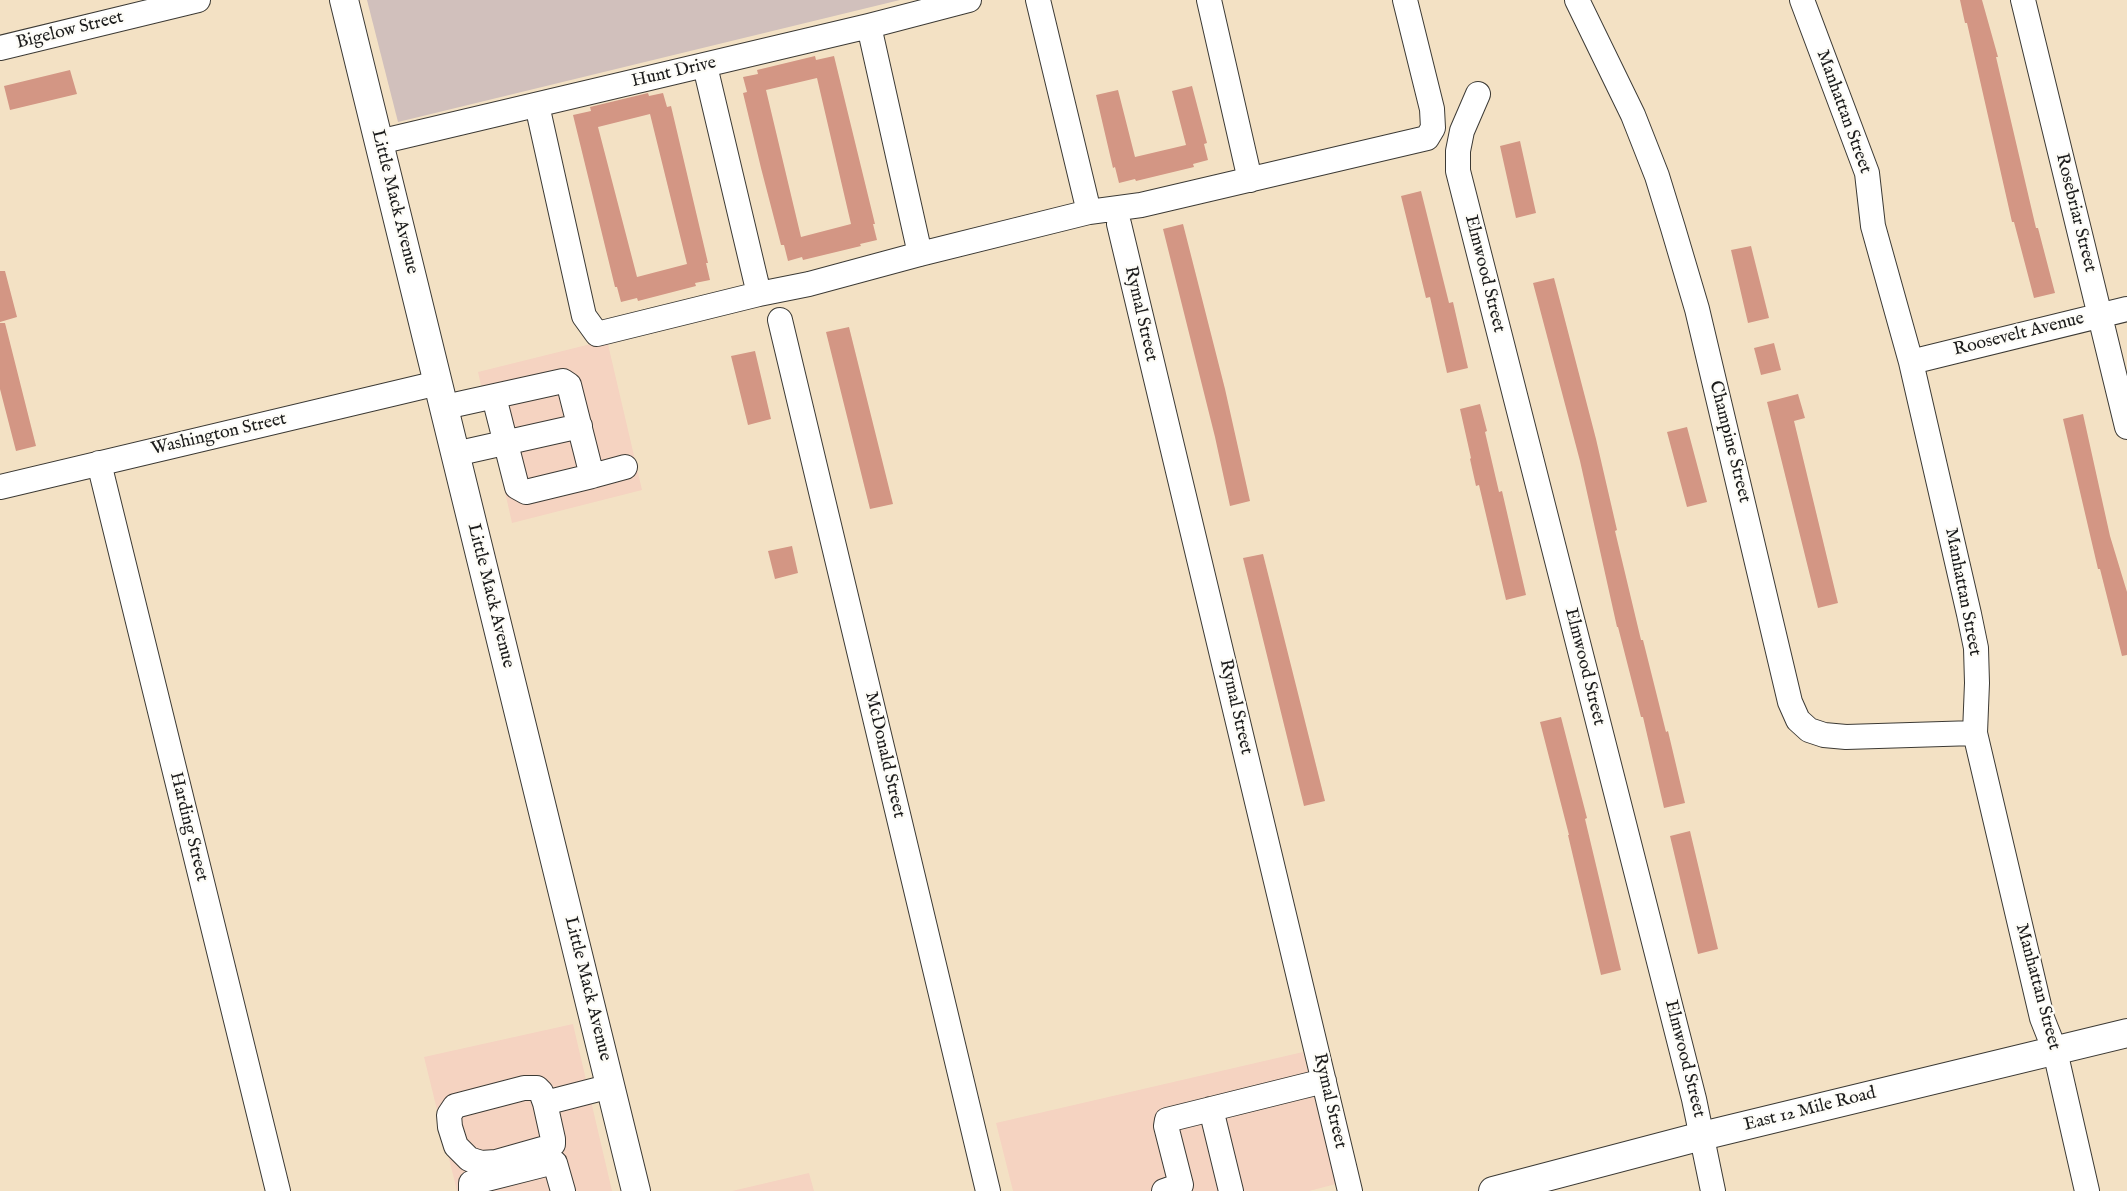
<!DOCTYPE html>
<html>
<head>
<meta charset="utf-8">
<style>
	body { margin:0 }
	canvas { display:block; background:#f3e1c4 }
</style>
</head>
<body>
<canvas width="2127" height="1191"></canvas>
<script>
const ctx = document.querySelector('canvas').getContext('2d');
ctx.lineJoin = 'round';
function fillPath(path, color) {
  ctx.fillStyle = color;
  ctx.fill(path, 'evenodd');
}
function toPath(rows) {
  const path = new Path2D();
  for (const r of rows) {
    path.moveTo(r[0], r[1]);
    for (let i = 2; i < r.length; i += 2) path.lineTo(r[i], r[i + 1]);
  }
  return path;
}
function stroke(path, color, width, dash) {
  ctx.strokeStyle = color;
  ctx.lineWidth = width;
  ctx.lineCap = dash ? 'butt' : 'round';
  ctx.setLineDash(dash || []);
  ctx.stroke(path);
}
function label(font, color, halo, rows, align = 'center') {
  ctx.font = font + ' "IM FELL English",serif';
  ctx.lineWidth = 4.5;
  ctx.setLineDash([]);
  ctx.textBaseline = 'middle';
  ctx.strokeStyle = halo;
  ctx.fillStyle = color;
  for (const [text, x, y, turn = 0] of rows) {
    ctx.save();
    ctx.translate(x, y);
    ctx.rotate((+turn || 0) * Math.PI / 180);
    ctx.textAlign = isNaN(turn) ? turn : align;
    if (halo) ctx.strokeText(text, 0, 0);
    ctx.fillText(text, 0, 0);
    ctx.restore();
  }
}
fillPath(toPath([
	[607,340,642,490,512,523,478,372],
	[573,1024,612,1191,457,1191,424,1057],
	[1303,1052,1336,1184,1309,1191,1013,1191,996,1123],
	[809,1173,814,1191,732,1191]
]), '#f5d3c1');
fillPath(toPath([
	[367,0,900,0,398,122]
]), '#d1c0bc');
fillPath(toPath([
	[1960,0,1982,0,1998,57,1996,57,2036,228,2038,228,2055,293,2034,298,2014,222,2012,222,1967,23,1965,23],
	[815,56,816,60,834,56,875,224,873,224,877,240,860,244,861,246,803,260,802,257,788,261,784,245,781,245,761,168,743,93,747,92,743,77,758,74,757,70],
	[817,78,851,224,801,237,766,90],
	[70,70,77,94,10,110,4,86],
	[1192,86,1207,143,1204,144,1208,160,1193,164,1194,167,1136,181,1135,179,1119,183,1115,167,1113,168,1096,95,1118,90,1135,157,1186,145,1172,91],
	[648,93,649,96,663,93,667,107,671,106,708,263,706,263,710,280,695,283,696,286,638,301,637,298,621,302,617,287,615,287,573,115,591,111,590,107],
	[650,114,687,264,637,277,598,127],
	[1520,141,1536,213,1516,218,1500,146],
	[1421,191,1449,303,1453,302,1468,368,1447,373,1430,297,1426,298,1401,196],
	[1183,224,1225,389,1250,501,1230,506,1215,437,1163,229],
	[1751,246,1769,318,1748,323,1731,250],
	[0,271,5,271,17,317,0,322],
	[1554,278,1596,439,1617,530,1615,531,1641,640,1643,640,1666,732,1668,731,1685,803,1664,808,1643,717,1641,717,1618,627,1617,627,1580,461,1533,283],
	[0,323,5,323,36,446,16,451,0,389],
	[849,327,893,504,870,509,826,332],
	[1774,343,1781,370,1761,375,1754,348],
	[755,351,771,419,748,425,731,356],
	[1798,394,1805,418,1794,421,1838,603,1818,608,1767,402],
	[1480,404,1487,431,1485,432,1499,492,1502,491,1526,595,1506,600,1479,485,1476,486,1470,459,1471,458,1460,409],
	[2083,414,2110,536,2127,592,2127,655,2122,656,2100,569,2098,569,2063,419],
	[1687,427,1707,502,1687,507,1667,432],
	[792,546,798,573,775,579,768,551],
	[1263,554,1325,801,1304,806,1243,558],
	[1561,717,1580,791,1587,818,1585,819,1621,970,1601,975,1568,835,1569,835,1540,722],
	[1690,831,1718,949,1698,954,1670,836]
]), '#d39684');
const minor = toPath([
	[1038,0,1089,212],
	[1209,0,1250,180],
	[1577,0,1633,115,1657,176,1673,228,1697,309,1790,702,1798,720,1809,730,1824,735,1846,737,1975,733],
	[1802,0,1867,173,1873,226,1911,362,1969,614,1976,648,1977,683,1975,733,2042,1018,2055,1051,2087,1191],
	[2023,0,2127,427],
	[869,26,920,254],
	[0,48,198,0],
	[705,66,759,294],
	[1478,94,1462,131,1458,151,1458,171,1694,1099,1713,1191],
	[537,105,584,316,597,334,759,294,809,284,920,254,1089,212,1141,205,1427,138,1433,128,1432,109,1405,0],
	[379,142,869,26,969,0],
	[1119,224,1350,1191],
	[780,320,988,1191],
	[1911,362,2127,309],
	[445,407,563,381,569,385,592,476,526,492,517,487,494,397],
	[455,454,580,426],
	[99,463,278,1191],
	[592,476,625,467],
	[0,487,438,383],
	[545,1103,553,1139,553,1144,549,1147,496,1162,481,1163,469,1159,456,1146,450,1127,449,1115,455,1106,524,1088,537,1088,541,1092,545,1103,611,1086],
	[1211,1109,1231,1191],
	[471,1191,471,1183,550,1163,555,1163,563,1191],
	[1164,1191,1181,1185,1166,1126,1167,1120,1324,1081]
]);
const major = toPath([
	[344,0,636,1191],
	[1493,1191,1702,1136,2127,1033]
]);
stroke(minor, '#3c3a35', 26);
stroke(major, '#3c3a35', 30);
stroke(minor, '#fff', 24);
stroke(major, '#fff', 28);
label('18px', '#1c1c1c', '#fdfcf7', [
	["Bigelow Street",70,31,-14],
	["Hunt Drive",674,73,-13],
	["Manhattan Street",1843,112,70],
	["Little Mack Avenue",394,202,76],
	["Rosebriar Street",2075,213,76],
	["Elmwood Street",1484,274,76],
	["Rymal Street",1140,314,77],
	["Roosevelt Avenue",2019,335,-14],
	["Washington Street",219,435,-13],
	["Champine Street",1729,442,76],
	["Manhattan Street",1962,592,79],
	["Little Mack Avenue",490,596,76],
	["Elmwood Street",1584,667,76],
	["Rymal Street",1235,707,77],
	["McDonald Street",884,755,77],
	["Harding Street",188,827,76],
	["Manhattan Street",2037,987,75],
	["Little Mack Avenue",587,989,76],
	["Elmwood Street",1684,1059,76],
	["Rymal Street",1329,1101,77],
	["East 12 Mile Road",1810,1110,-14]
]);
</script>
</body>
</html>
